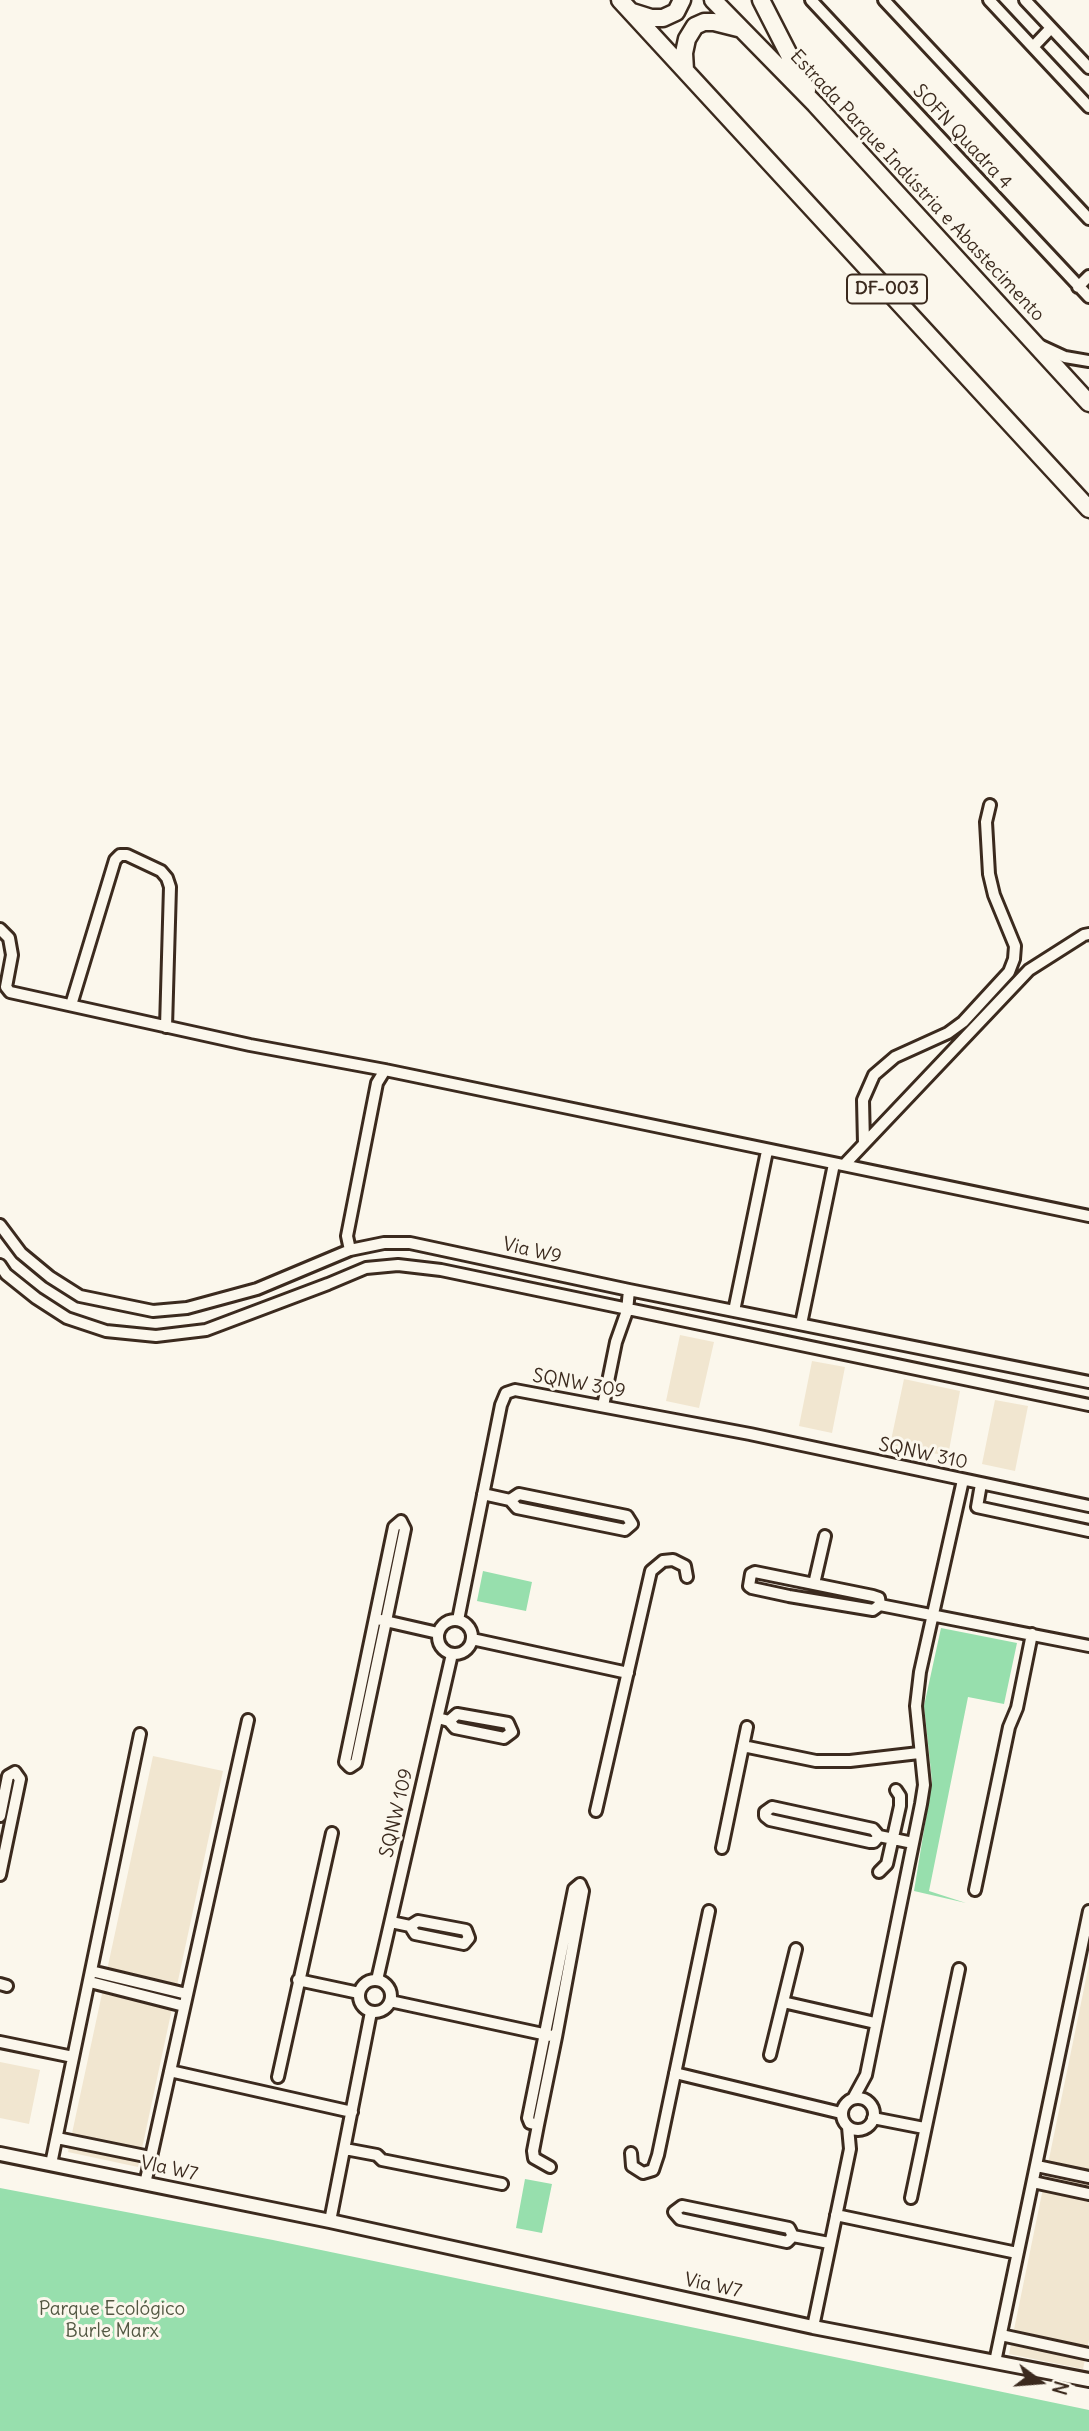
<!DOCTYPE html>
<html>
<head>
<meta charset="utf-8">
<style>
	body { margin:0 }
	#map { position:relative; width:1089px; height:2431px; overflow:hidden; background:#fbf7ec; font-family:Delius,sans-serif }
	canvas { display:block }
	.north { position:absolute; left:1005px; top:2347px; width:70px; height:70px; -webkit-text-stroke:5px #fbf7ec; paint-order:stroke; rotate:106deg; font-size:19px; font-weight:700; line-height:28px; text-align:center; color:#3b2a1e }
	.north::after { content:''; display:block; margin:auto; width:24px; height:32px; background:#3b2a1e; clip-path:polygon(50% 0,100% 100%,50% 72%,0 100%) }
</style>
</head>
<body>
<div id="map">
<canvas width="1089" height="2431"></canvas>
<div class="north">N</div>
</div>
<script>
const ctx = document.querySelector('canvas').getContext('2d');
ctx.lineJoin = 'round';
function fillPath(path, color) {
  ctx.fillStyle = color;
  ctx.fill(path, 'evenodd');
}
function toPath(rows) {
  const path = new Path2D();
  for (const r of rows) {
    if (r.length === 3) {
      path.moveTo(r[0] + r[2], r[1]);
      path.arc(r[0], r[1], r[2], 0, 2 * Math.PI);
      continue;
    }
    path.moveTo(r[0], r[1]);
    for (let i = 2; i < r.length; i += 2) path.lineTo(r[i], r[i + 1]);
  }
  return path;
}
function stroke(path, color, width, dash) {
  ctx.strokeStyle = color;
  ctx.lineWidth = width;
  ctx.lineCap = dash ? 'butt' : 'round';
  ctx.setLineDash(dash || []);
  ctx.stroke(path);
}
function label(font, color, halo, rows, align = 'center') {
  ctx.font = font + ' Delius,sans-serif';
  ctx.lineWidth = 6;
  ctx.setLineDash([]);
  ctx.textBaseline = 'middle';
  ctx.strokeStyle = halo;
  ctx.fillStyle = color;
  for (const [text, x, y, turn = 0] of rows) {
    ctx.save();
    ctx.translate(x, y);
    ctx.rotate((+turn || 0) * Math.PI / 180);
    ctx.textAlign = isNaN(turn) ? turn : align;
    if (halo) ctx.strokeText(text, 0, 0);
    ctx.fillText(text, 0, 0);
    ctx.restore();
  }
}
fillPath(toPath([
	[680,1335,714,1342,699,1408,666,1401],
	[812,1361,845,1367,832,1433,799,1426],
	[904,1379,960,1391,948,1456,890,1445],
	[995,1400,1028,1406,1015,1471,982,1464],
	[153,1756,223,1771,138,2167,68,2152],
	[1089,1964,1089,2340,1083,2369,1009,2354],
	[0,2062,40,2070,29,2124,0,2118]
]), '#f1e6d0');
fillPath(toPath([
	[483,1571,532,1582,526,1611,477,1601],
	[941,1628,1017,1643,1004,1704,968,1697,929,1891,966,1903,914,1891,932,1781,924,1706],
	[525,2179,552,2184,542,2233,516,2228],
	[0,2188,273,2240,1089,2410,1089,2431,0,2431]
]), '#97dfad');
const minor = toPath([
	[811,0,1089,297],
	[884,0,1089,219],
	[989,0,1089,107],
	[1025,0,1089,68],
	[1033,47,1051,28],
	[1078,287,1089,276],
	[1039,345,1065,357,1089,361],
	[0,929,9,938,12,955,6,987,10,992,250,1045,385,1070,1089,1216],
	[71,1005,115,860,120,855,127,855,161,871,167,878,170,887,166,1027],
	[864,1144,863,1100,874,1075,895,1057,948,1033,963,1022,1009,972,1014,959,1015,946,994,895,989,874,986,822,990,805],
	[844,1165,1029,970,1084,935,1089,934],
	[0,1225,21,1253,50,1277,80,1296,153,1311,187,1308,257,1289,350,1250,384,1243,410,1243,629,1290,1089,1382],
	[350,1250,347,1236,377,1083,385,1070],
	[0,1265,6,1274,36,1298,67,1318,106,1331,156,1336,206,1330,328,1284,366,1268,398,1265,441,1270,1089,1405],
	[734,1311,767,1151],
	[801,1324,834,1164],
	[603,1406,616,1342,627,1311,629,1290],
	[981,1484,977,1507,1089,1531],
	[483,1494,510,1500,517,1508,625,1530,632,1524,627,1516,519,1494,510,1500],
	[401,1521,405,1529,386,1621,356,1763,350,1767,345,1762,394,1527,401,1521],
	[814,1584,825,1536],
	[880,1605,873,1610,789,1596,752,1588,749,1586,751,1574,755,1572,873,1596,879,1598,880,1605,1089,1646],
	[455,1637,17],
	[381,1620,438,1633],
	[458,1620,501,1405,506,1393,515,1390,750,1434,1089,1506],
	[472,1639,628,1673],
	[438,1718,449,1721,455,1728,504,1738,512,1732,508,1723,457,1714,449,1721],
	[743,1746,816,1761,850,1761,919,1753],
	[596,1811,651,1571,663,1561,673,1560,685,1566,687,1577],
	[0,1816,8,1776,15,1772,20,1779,0,1875],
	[879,1836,874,1842,870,1842,770,1820,765,1816,765,1812,772,1807,873,1829,879,1836,913,1843],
	[722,1848,747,1727],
	[879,1872,887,1864,900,1806,900,1796,896,1790],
	[975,1890,1009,1727,1017,1708,1032,1634],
	[391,1922,410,1926,418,1921,466,1930,469,1938,464,1944,415,1934,410,1926],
	[91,1971,187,1994],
	[375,1996,16],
	[298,1980,359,1993],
	[377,1980,452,1654],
	[90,1982,184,2006],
	[0,1984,7,1986],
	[390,2001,552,2036],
	[783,2002,875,2023],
	[0,2042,73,2057],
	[770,2055,796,1949],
	[170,2071,352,2112],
	[675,2073,841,2113],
	[278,2077,332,1833],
	[854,2097,866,2075,921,1804,924,1785,916,1706,920,1672,963,1480],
	[858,2114,16],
	[873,2118,924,2128],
	[538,2125,530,2123,528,2118,574,1889,580,1884,583,1891,556,2037,538,2125,533,2151,534,2158,550,2167],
	[57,2138,150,2157],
	[345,2149,377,2155,382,2160,502,2184],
	[631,2153,632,2166,643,2173,653,2170,658,2155,709,1911],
	[51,2164,140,1734],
	[1037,2166,1089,2177],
	[1033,2182,1089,2194],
	[145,2184,248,1720],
	[911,2198,959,1969],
	[836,2215,1017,2253],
	[330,2221,371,2012],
	[793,2236,789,2228,682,2206,674,2212,680,2219,787,2242,793,2236,829,2243],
	[813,2327,850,2149,848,2127],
	[1001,2335,1089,2354],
	[995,2362,1089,1911]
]);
const major = toPath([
	[0,2154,330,2221,813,2327,1089,2380]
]);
const highway = toPath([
	[620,0,1089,509],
	[713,0,815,104,1089,403],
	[761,0,807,90],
	[632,12,651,18,663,18,676,12,682,0],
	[685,70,684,53,687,39,695,26,704,22,714,22,738,28]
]);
stroke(minor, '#3b2a1e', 16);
stroke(major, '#3b2a1e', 18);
stroke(highway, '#3b2a1e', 21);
stroke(minor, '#fbf7ec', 10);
stroke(major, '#fbf7ec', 12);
stroke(highway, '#fbf7ec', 16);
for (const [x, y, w] of [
	[887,289,80]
]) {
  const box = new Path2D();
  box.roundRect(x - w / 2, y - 14.5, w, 29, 5);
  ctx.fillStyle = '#fbf7ec';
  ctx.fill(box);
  stroke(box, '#3b2a1e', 2);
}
label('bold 18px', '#3b2a1e', null, [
	["DF-003",887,289]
]);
label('19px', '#3b2a1e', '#fbf7ec', [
	["SOFN Quadra 4",962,137,47],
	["Estrada Parque Indústria e Abastecimento",917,186,47],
	["Via W9",532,1251,13],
	["SQNW 309",579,1384,10],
	["SQNW 310",923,1454,12],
	["SQNW 109",397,1813,-77],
	["Vla W7",169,2169,12],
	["Via W7",713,2286,12]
]);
label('19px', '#525742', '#fbf7ec', [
	["Parque Ecológico",112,2310],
	["Burle Marx",112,2332]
]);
</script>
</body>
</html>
